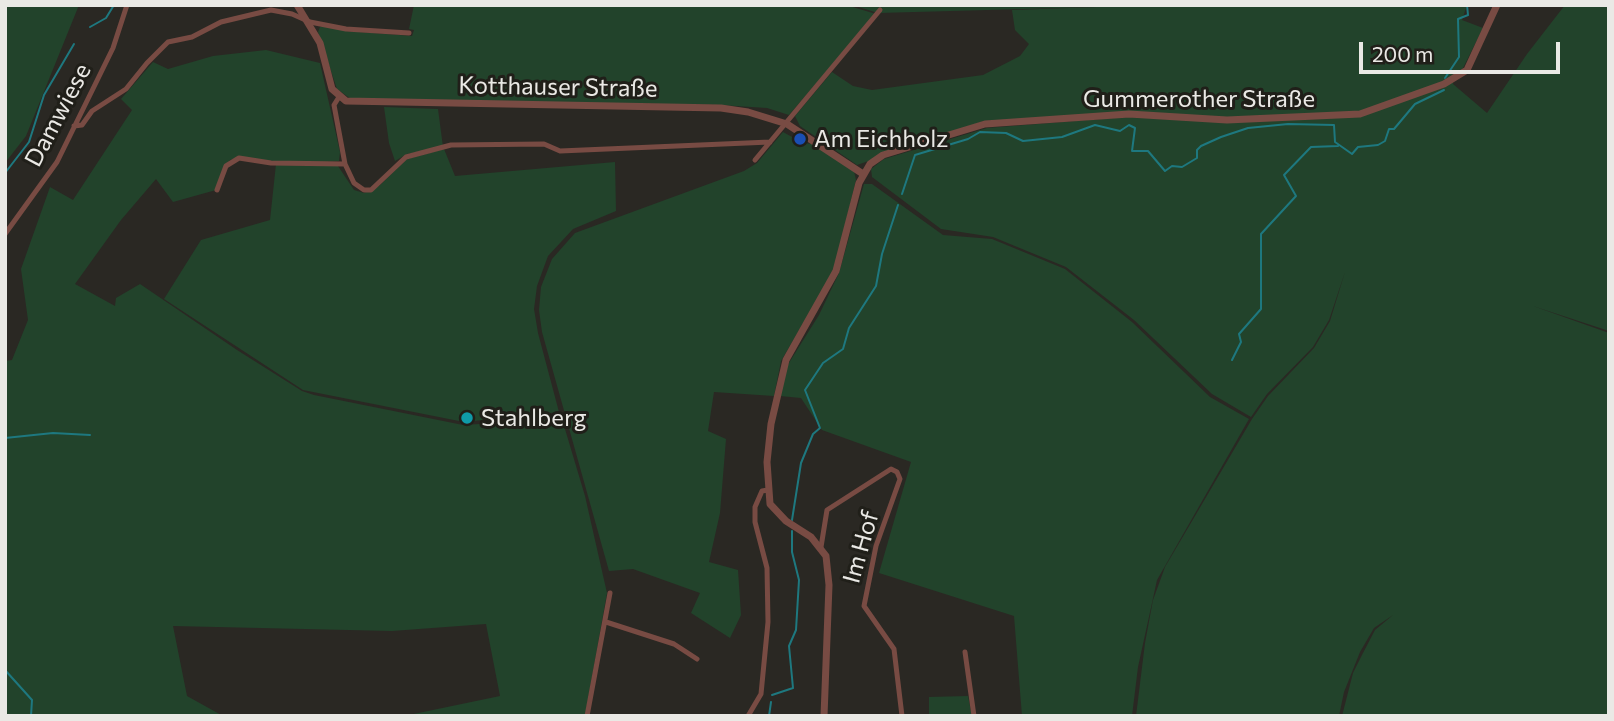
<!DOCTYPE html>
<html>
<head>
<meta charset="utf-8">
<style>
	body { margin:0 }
	#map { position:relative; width:1614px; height:721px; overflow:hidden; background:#2a2823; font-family:Commissioner,sans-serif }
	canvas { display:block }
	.frame { position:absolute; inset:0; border:7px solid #eae9e5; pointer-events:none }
	.scale { position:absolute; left:1359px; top:42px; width:201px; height:32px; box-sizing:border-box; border:4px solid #eae9e5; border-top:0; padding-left:9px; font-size:21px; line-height:24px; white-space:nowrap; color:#eae9e5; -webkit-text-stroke:5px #201f19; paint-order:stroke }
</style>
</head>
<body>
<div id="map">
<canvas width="1614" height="721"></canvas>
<div class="frame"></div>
<div class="scale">200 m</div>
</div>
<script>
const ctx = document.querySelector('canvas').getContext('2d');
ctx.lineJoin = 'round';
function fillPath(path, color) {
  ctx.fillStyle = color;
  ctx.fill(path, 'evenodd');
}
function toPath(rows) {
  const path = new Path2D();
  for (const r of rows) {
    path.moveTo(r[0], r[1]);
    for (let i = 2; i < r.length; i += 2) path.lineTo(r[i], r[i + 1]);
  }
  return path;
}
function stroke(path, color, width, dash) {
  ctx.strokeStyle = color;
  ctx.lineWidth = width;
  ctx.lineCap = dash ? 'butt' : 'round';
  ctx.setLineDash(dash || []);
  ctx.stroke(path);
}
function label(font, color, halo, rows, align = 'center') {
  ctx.font = font + ' Commissioner,sans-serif';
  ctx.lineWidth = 6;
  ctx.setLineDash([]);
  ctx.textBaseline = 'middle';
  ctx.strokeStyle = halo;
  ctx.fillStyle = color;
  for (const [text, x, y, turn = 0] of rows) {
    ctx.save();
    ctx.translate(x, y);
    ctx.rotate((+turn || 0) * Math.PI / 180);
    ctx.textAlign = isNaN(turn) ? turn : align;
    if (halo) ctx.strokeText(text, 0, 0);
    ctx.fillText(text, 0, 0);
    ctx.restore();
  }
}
fillPath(toPath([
	[5,5,79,5,26,136,5,163],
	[414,5,846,5,876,14,789,115,767,108,720,105,351,99,337,89,318,32,320,27,327,25,346,31,412,36,414,30,409,29],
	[852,5,1467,5,1462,20,1483,28,1463,68,1453,75,1453,84,1487,113,1527,54,1565,5,1609,5,1609,331,1533,306,1609,333,1609,716,1342,716,1353,673,1363,653,1375,630,1393,615,1374,628,1360,652,1344,692,1339,716,1136,716,1145,643,1153,600,1165,567,1252,419,1268,396,1314,348,1330,321,1345,272,1329,320,1313,347,1267,394,1251,417,1212,394,1134,320,1066,267,993,237,941,229,872,177,871,169,884,159,987,128,1114,118,984,121,857,165,800,126,795,116,832,72,853,86,872,90,983,75,1020,56,1029,44,1015,30,1012,10,1097,7,878,13],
	[266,50,320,63,340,152,339,161,297,164,240,157,230,160,225,166,216,190,173,202,156,179,121,220,75,284,115,306,116,298,140,284,237,350,302,391,314,395,463,425,562,419,585,496,607,593,585,716,404,716,500,696,486,624,392,631,173,626,187,696,223,716,5,716,5,361,12,360,28,320,21,269,50,187,73,200,132,110,121,99,153,62,168,69,213,56],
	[384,107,438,109,443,147,407,154,395,161,389,143],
	[783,132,803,143,812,144,854,171,856,180,834,271,781,361,774,396,714,392,708,431,726,439,720,513,709,562,738,570,741,615,730,638,691,613,700,593,633,569,609,571,542,332,539,310,541,287,552,259,575,233,744,171,757,163],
	[444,149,455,176,615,162,616,211,573,229,548,256,537,286,534,309,538,333,559,412,464,422,303,390,164,299,201,240,270,220,276,164,338,166,354,190,364,193,379,186,407,159],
	[864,184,872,184,943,235,992,239,1065,269,1132,322,1210,397,1249,419,1157,580,1138,667,1132,716,1022,716,1014,616,879,573,911,462,822,430,801,398,780,396,787,366,819,315,839,273],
	[968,696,972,716,929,716,929,697]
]), '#22432b');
stroke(toPath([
	[90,27,106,18,114,5],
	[1445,78,1459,57,1458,19,1468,15,1467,5],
	[5,173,29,142,44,95,74,44],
	[902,194,915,155,968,139,980,132,1006,133,1023,141,1062,137,1095,125,1120,131,1129,125,1135,128,1132,151,1148,151,1165,171,1172,166,1182,167,1197,158,1197,150,1201,146,1221,137,1248,128,1288,124,1334,125,1335,142,1352,154,1358,147,1378,145,1385,141,1389,129,1394,129,1415,104,1444,90],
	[1232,360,1241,342,1239,334,1261,309,1261,234,1296,196,1284,175,1311,147,1338,146],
	[5,438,53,433,90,435],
	[792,520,801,463,813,434,820,428,805,390,823,363,843,349,849,328,876,286,882,254,898,205],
	[5,670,32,700,31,716],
	[772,695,793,688,789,646,796,630,799,580,792,552,792,531],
	[769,716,771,702]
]), '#1e787f', 2);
stroke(toPath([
	[339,97,334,105,345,164,354,183,364,190,371,190,406,157,451,145,544,144,560,151,770,142],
	[74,126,82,125,92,111,126,89,147,63,168,42,192,37,221,22,271,10,292,14,310,22,346,29,409,33],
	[755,160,880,10],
	[217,190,226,166,239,158,271,163,345,164],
	[5,234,57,162,113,48,127,5],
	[821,547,827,510,891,469,897,472,900,479,876,546,864,606,894,649,902,716],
	[606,622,674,644,697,659],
	[965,652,974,716],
	[587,716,610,593],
	[748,716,761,694,768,622,767,568,755,522,755,507,762,491,768,490]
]), '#784b43', 5);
stroke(toPath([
	[297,5,320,43,332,89,346,101,721,108,748,112,787,124,863,174],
	[824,716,829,585,826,556,811,537,786,521,770,504,767,462,771,424,786,360,836,271,859,183,870,164,883,155,985,124,1129,114,1227,120,1360,114,1444,84,1467,70,1497,5]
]), '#784b43', 7);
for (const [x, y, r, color] of [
	[800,139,7,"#1a4fb4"],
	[467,418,7,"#0f9aa8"]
]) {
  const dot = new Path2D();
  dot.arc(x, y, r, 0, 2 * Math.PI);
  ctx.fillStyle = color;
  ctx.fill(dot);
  stroke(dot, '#201f19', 2.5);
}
label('24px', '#eae9e5', '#201f19', [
	["Kotthauser Straße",558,87,1],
	["Gummerother Straße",1199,99],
	["Damwiese",58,115,-62],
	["Im Hof",861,547,-74]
]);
label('24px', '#eae9e5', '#201f19', [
	["Am Eichholz",814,139],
	["Stahlberg",481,418]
], 'left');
</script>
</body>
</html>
